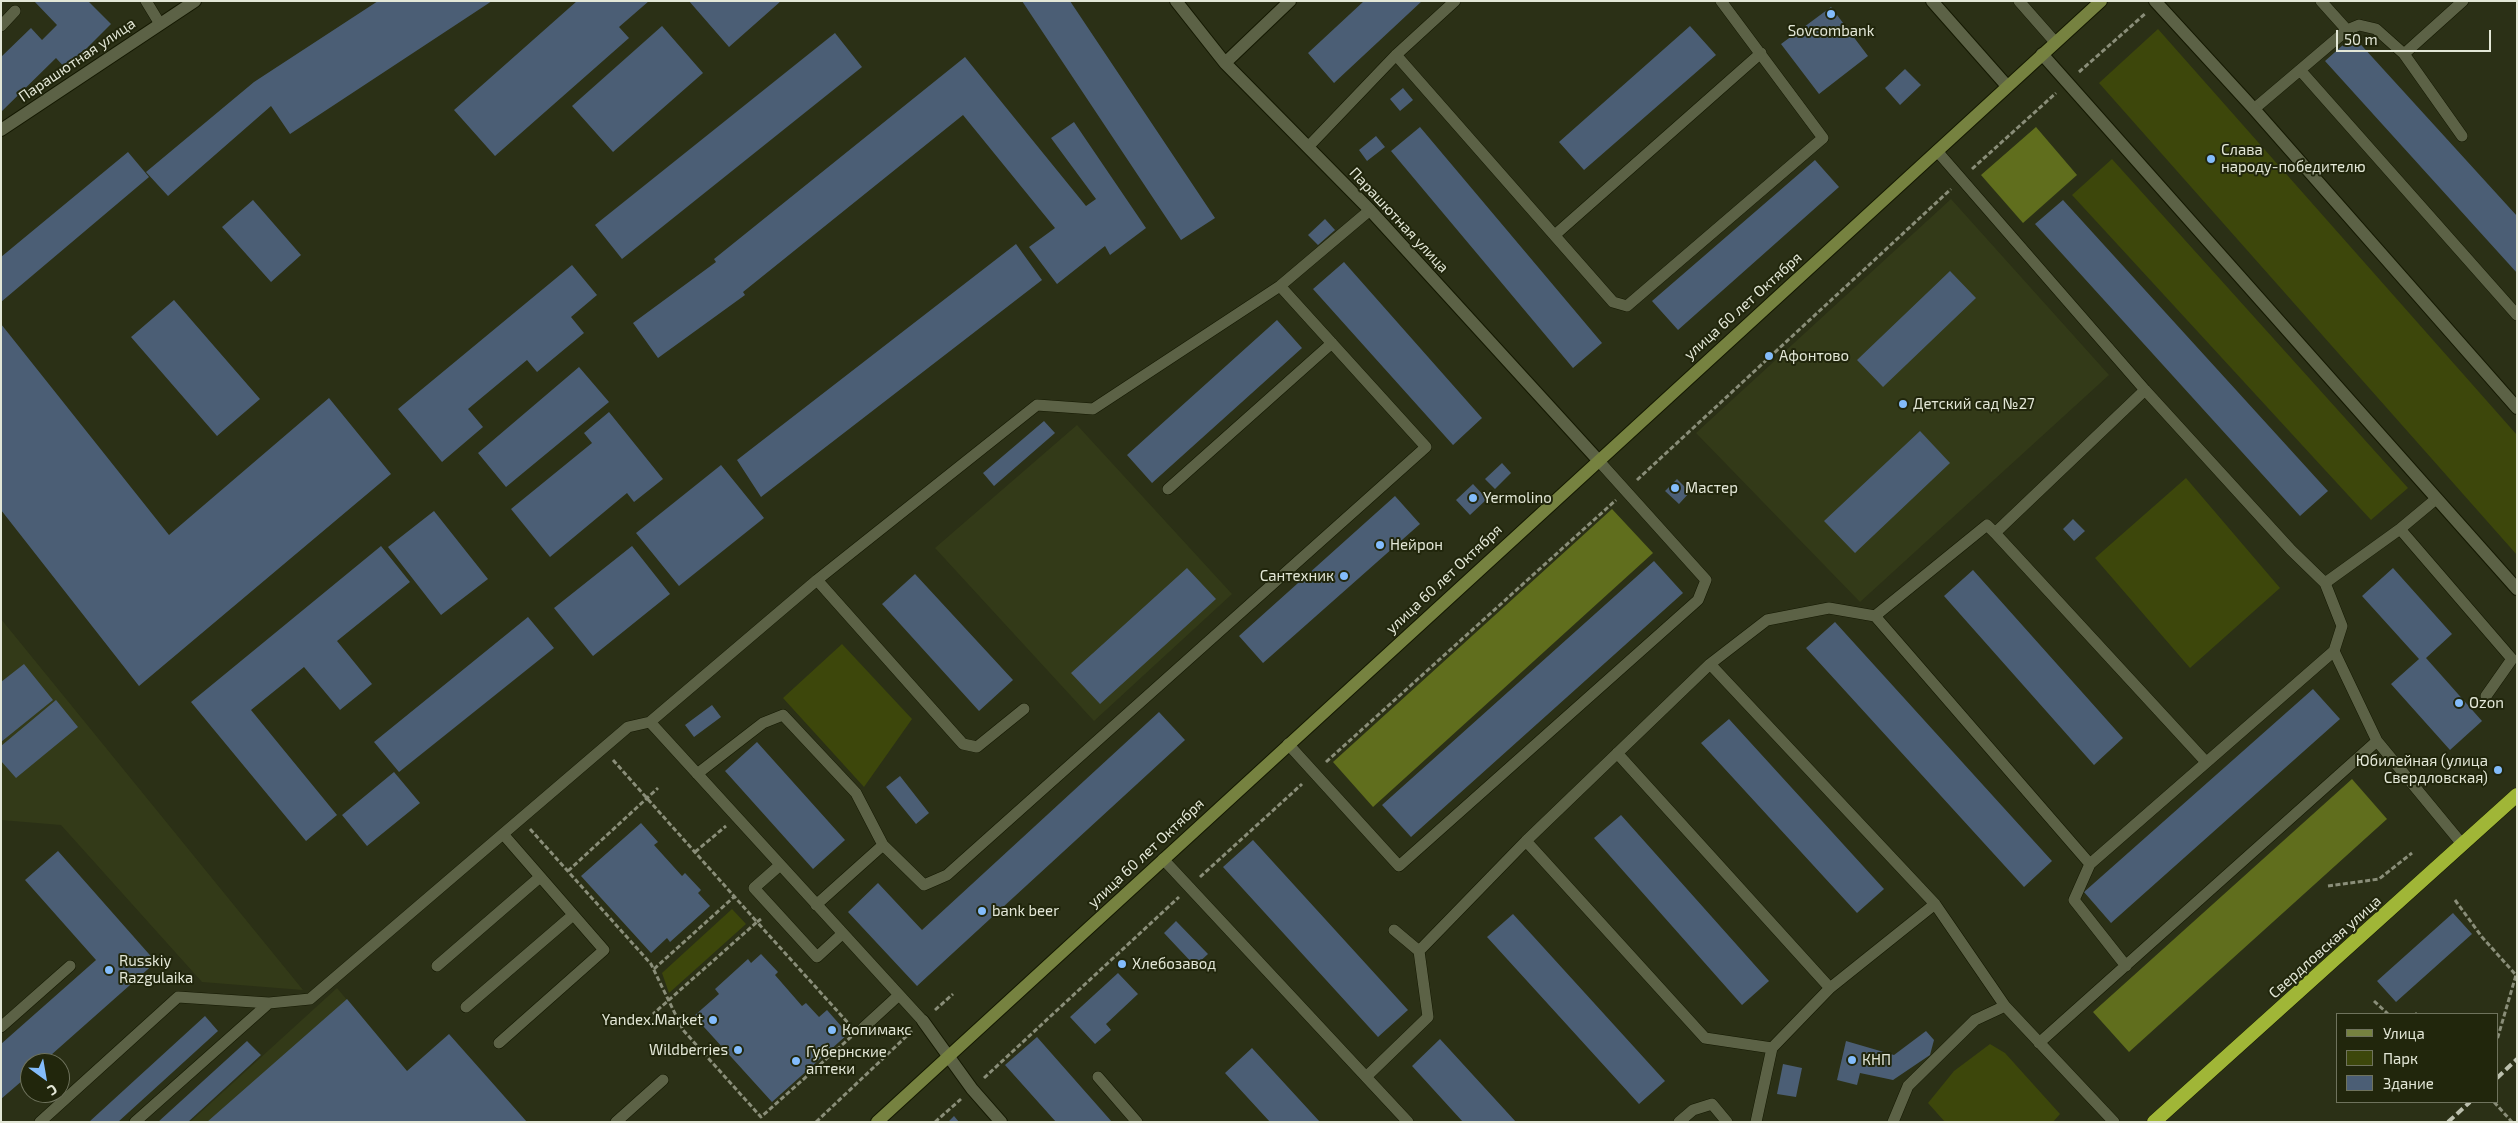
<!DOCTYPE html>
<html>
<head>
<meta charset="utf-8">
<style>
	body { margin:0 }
	#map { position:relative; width:2518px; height:1123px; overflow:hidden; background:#2b3016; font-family:"Exo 2",sans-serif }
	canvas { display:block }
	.frame { position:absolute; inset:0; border:2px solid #e3e7d7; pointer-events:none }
	.legend { position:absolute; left:2336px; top:1013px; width:162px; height:90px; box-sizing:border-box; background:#21260c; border:1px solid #6f735d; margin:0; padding:6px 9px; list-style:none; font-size:15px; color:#e3e7d7 }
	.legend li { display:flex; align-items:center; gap:10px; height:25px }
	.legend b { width:25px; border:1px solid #6f735d }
	.north { position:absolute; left:20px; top:1053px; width:50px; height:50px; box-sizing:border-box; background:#21260c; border:1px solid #6f735d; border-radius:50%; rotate:148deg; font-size:14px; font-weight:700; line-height:20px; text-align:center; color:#e3e7d7 }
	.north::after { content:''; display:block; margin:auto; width:18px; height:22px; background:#83bcfb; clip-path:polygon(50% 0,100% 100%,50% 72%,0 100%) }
	.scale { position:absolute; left:2336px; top:30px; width:155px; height:22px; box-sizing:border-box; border:2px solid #e3e7d7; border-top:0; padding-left:6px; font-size:15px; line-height:18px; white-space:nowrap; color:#e3e7d7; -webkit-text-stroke:4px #21260c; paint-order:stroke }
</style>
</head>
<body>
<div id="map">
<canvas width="2518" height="1123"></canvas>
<div class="frame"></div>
<ul class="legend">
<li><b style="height:6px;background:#768240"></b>Улица</li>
<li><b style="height:14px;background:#3d470b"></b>Парк</li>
<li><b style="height:14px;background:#4b5e75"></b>Здание</li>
</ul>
<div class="north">С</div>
<div class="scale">50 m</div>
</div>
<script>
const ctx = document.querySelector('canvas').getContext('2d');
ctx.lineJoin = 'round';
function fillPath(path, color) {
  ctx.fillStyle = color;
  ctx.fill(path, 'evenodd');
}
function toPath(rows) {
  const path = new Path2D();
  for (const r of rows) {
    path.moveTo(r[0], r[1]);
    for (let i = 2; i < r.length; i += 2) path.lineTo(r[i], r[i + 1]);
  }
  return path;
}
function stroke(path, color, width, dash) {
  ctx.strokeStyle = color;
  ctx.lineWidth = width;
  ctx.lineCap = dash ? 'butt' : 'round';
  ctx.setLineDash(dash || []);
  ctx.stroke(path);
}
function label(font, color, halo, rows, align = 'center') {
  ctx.font = font + ' "Exo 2",sans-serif';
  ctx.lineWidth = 4;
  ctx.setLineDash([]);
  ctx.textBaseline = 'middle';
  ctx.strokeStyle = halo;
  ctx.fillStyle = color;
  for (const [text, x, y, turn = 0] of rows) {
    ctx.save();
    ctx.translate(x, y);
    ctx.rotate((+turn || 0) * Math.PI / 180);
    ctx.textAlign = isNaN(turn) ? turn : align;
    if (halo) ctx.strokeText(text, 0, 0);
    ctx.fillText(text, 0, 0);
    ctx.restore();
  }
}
fillPath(toPath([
	[1951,199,2109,375,1860,602,1696,433],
	[1077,425,1232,594,1094,721,935,548],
	[1,619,303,990,202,982,61,825,1,820],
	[337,988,407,1071,349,1122,190,1122]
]), '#333a18');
fillPath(toPath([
	[2158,29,2517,435,2517,555,2099,83],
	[2112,159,2408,488,2371,520,2072,195],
	[2186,478,2280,588,2190,668,2095,558],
	[842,644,912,719,864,787,783,698],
	[732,909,746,924,669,993,662,973],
	[1990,1044,2005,1053,2060,1114,2053,1122,1945,1122,1928,1103,1954,1071]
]), '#3d470b');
fillPath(toPath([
	[2036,127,2077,175,2023,223,1981,175],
	[1612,509,1653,553,1373,807,1333,762],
	[2352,779,2387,819,2129,1052,2093,1012]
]), '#606e1d');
fillPath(toPath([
	[34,1,88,1,111,24,66,69,56,58,1,112,1,57,31,28,42,40,57,25],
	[378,1,492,1,290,134,271,106,168,196,146,172,254,82],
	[577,1,649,1,619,27,629,38,495,156,454,110],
	[689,1,781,1,729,47],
	[1022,1,1070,1,1215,218,1181,240],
	[1364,1,1422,1,1334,83,1308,53],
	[1831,7,1868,56,1819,94,1781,44],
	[662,26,703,73,613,152,572,106],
	[1690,26,1716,55,1584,170,1559,142],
	[835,33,862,67,622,259,595,225],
	[2353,36,2517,216,2517,273,2325,61],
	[965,57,1086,206,1096,199,1051,138,1074,122,1146,228,1110,255,1105,246,1057,284,1029,247,1055,228,963,115,743,292,745,295,658,358,633,323,716,262,714,259],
	[1905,69,1921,85,1900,105,1885,88],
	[1403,88,1413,100,1400,111,1390,99],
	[1420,127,1602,343,1573,368,1391,151],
	[1376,136,1385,147,1367,161,1359,150],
	[128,152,149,177,1,302,1,257],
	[1815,160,1839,187,1678,330,1652,301],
	[253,200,301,255,271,282,222,227],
	[2063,200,2328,491,2300,516,2035,224],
	[1325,219,1335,230,1318,245,1308,235],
	[1016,244,1042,280,761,497,737,460],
	[1344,262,1482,418,1453,445,1313,289],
	[572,265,597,295,571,317,584,333,537,372,527,360,468,409,483,427,442,462,398,409],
	[1950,271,1976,298,1883,387,1857,360],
	[174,300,260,399,217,436,131,337],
	[1277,320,1302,348,1152,483,1127,455],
	[1,324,169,535,329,398,391,474,139,686,1,510],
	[579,367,609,402,506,487,478,453],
	[609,412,663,479,634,502,627,493,550,557,511,509,592,443,584,433],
	[1044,421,1055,433,994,486,983,473],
	[1920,431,1950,463,1855,553,1824,521],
	[1502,463,1511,473,1495,489,1485,479],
	[721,465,764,518,679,586,636,533],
	[1677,479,1690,492,1679,504,1665,491],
	[1473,484,1487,499,1470,515,1456,500],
	[1395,496,1420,524,1263,663,1239,636],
	[434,511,488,579,441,615,388,547],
	[2073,519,2085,531,2074,541,2063,529],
	[381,546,410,582,337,641,372,684,340,710,304,667,251,710,337,815,306,841,191,702],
	[632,546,670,594,593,656,554,608],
	[1654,561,1683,593,1411,837,1382,805],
	[1187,568,1216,599,1100,704,1071,673],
	[2393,568,2452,634,2426,658,2482,721,2450,750,2391,684,2419,659,2362,596],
	[1973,570,2123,738,2094,765,1944,596],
	[915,574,1013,680,979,711,882,604],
	[528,617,554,648,399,772,374,742],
	[1835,622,2052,861,2024,887,1806,648],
	[24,664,53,700,1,742,1,682],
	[2313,689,2340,719,2111,923,2084,892],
	[56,700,78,727,16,778,1,761,1,746],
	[712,705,721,717,694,737,685,725],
	[1159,712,1185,740,917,986,848,912,878,883,922,930],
	[1729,719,1884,889,1857,913,1701,743],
	[757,742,845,840,813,869,725,771],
	[394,772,420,803,367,846,342,815],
	[900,776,929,813,916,824,886,787],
	[1621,815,1769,981,1742,1005,1594,838],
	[641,823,658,842,654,845,682,876,685,873,701,890,698,893,710,906,670,942,667,938,651,953,581,876],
	[1253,840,1408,1010,1378,1037,1223,867],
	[58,851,156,962,42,1063,30,1063,30,1074,1,1099,1,1044,96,960,25,880],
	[2453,913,2472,934,2396,1002,2377,981],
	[1513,914,1665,1081,1639,1104,1487,937],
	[1176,921,1208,954,1195,966,1164,933],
	[761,954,778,972,775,975,802,1006,806,1003,819,1017,827,1010,848,1034,772,1102,694,1016,719,994,715,989,748,959,751,963],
	[1118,973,1138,994,1106,1024,1111,1030,1095,1044,1070,1017],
	[347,999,407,1071,449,1034,527,1122,207,1122],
	[205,1016,218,1031,118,1122,89,1122],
	[1926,1031,1934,1040,1930,1055,1893,1080,1860,1073,1857,1085,1837,1080,1846,1041,1894,1055],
	[1037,1037,1112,1122,1056,1122,1005,1065],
	[1440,1039,1516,1122,1463,1122,1412,1066],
	[247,1041,261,1055,188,1122,158,1122],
	[1252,1048,1320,1122,1270,1122,1225,1073],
	[1783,1064,1802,1068,1796,1097,1777,1094],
	[954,1116,959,1122,948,1122]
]), '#4b5e75');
const service = toPath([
	[146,1,160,24],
	[2019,1,2055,42],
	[2321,1,2347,30,2300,70,2517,315],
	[1,26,15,11],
	[2347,30,2359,25,2376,29,2404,54,2463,1],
	[2404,54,2462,136],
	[1396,55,1613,302,1627,306,1823,138,1721,1],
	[2254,109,2300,70],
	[1308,147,1396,55,1455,1],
	[1937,151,2145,390,2291,550,2325,583],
	[1556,234,1761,53],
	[1168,489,1332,343],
	[2436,499,2400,529,2325,583,2342,626,2334,651,2377,741,2462,844],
	[2400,529,2512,659,2486,696],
	[1995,533,2206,762],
	[817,580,1037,405,1093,409,1280,286,1370,210],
	[1875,616,2090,864],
	[1710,664,1935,904,2005,1006],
	[650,722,923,1021],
	[1288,744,1399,866,1698,600,1706,580,1598,460],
	[1617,753,1830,988],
	[697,774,763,723,783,715,856,793,883,845,924,885,947,875,1426,447,1280,286],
	[1526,841,1705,1038,1772,1048],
	[1163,859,1408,1122],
	[779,866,754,888,817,957,842,934],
	[816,905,883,845],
	[1394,930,1419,951],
	[437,966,540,877],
	[2126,966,2074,900,2090,864,2334,651],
	[466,1007,573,915],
	[1,1027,70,966],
	[863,1028,899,995],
	[499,1043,604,950,503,834],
	[2039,1043,2377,741],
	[1367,1076,1428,1017,1419,951,1526,841,1710,664,1767,620,1829,608,1875,616,1987,525,1995,533,2145,390],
	[1098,1077,1137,1122],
	[40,1122,178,997,269,1003,310,999,628,727,650,722,817,580,963,744,977,747,1024,709],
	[135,1122,269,1003],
	[616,1122,663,1080],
	[1679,1122,1693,1110,1712,1104,1727,1122],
	[1756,1122,1772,1048,1830,988,1935,904],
	[1893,1122,1908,1086,1975,1020,2005,1006,2114,1122]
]);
const minor = toPath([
	[1176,1,1225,63,1370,210,1598,460],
	[1932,1,2007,86],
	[2155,1,2254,109,2517,408],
	[2042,54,2517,589],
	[1225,63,1290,1],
	[1,130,195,1],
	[923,1021,972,1089,1001,1122]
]);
const secondary = toPath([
	[877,1122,2101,1]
]);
const trunk = toPath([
	[2154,1122,2517,795]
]);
stroke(service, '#141801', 12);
stroke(minor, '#141801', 14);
stroke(secondary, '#141801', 14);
stroke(trunk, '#141801', 15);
stroke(toPath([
	[2079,72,2146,13],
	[1972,169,2056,93],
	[1637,480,1951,189],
	[613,760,757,922,653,1014],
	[1326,762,1616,500],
	[530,829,651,964,683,1030,761,1117,852,1036],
	[695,852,726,826],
	[568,871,658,788],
	[1200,877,1302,784],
	[2328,886,2379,879,2412,853],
	[2455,900,2482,937,2516,975,2497,1040],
	[761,919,757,922,849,1024],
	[654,969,735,896],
	[2374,1001,2388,1014],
	[935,1010,953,994],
	[2415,1014,2417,1014],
	[984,1078,1179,897],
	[2494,1102,2512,1122],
	[816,1122,912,1031],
	[935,1122,961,1099]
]), '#8a8e79', 3, [5, 2.5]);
stroke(service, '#5c6246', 11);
stroke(minor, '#5c6246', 12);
stroke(secondary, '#768240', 12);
stroke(trunk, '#a0b637', 14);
stroke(toPath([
	[2497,1078,2517,1059],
	[2448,1122,2470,1102]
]), '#bcc0ae', 4, [8, 4]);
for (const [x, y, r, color] of [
	[1831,14,5,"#83bcfb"],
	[2211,159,5,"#83bcfb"],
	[1769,356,5,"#83bcfb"],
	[1903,404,5,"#83bcfb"],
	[1675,488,5,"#83bcfb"],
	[1473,498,5,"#83bcfb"],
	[1380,545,5,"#83bcfb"],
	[1344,576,5,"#83bcfb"],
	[2459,703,5,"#83bcfb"],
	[2498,770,5,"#83bcfb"],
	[982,911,5,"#83bcfb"],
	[1122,964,5,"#83bcfb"],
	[109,970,5,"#83bcfb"],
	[713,1020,5,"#83bcfb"],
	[832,1030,5,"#83bcfb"],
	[738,1050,5,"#83bcfb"],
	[1852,1060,5,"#83bcfb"],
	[796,1061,5,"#83bcfb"]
]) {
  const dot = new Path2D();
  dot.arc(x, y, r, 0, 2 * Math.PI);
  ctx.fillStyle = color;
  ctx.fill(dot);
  stroke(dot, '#21260c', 2);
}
label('15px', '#e3e7d7', '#21260c', [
	["Sovcombank",1831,31,"center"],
	["Слава",2221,150],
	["народу-победителю",2221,167],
	["Афонтово",1779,356],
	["Детский сад №27",1913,404],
	["Мастер",1685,488],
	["Yermolino",1483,498],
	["Нейрон",1390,545],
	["Сантехник",1334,576,"right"],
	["Ozon",2469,703],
	["Юбилейная (улица",2488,761,"right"],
	["Свердловская)",2488,778,"right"],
	["bank beer",992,911],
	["Russkiy",119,961],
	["Razgulaika",119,978],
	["Хлебозавод",1132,964],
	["Yandex.Market",703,1020,"right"],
	["Копимакс",842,1030],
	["Wildberries",728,1050,"right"],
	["Губернские",806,1052],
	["аптеки",806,1069],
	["КНП",1862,1060]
], 'left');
label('15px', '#e3e7d7', '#21260c', [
	["Парашютная улица",77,60,-34],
	["Парашютная улица",1399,220,47],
	["улица 60 лет Октября",1743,306,-42],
	["улица 60 лет Октября",1444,579,-43],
	["улица 60 лет Октября",1146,853,-43],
	["Свердловская улица",2325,947,-42]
]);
</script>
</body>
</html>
